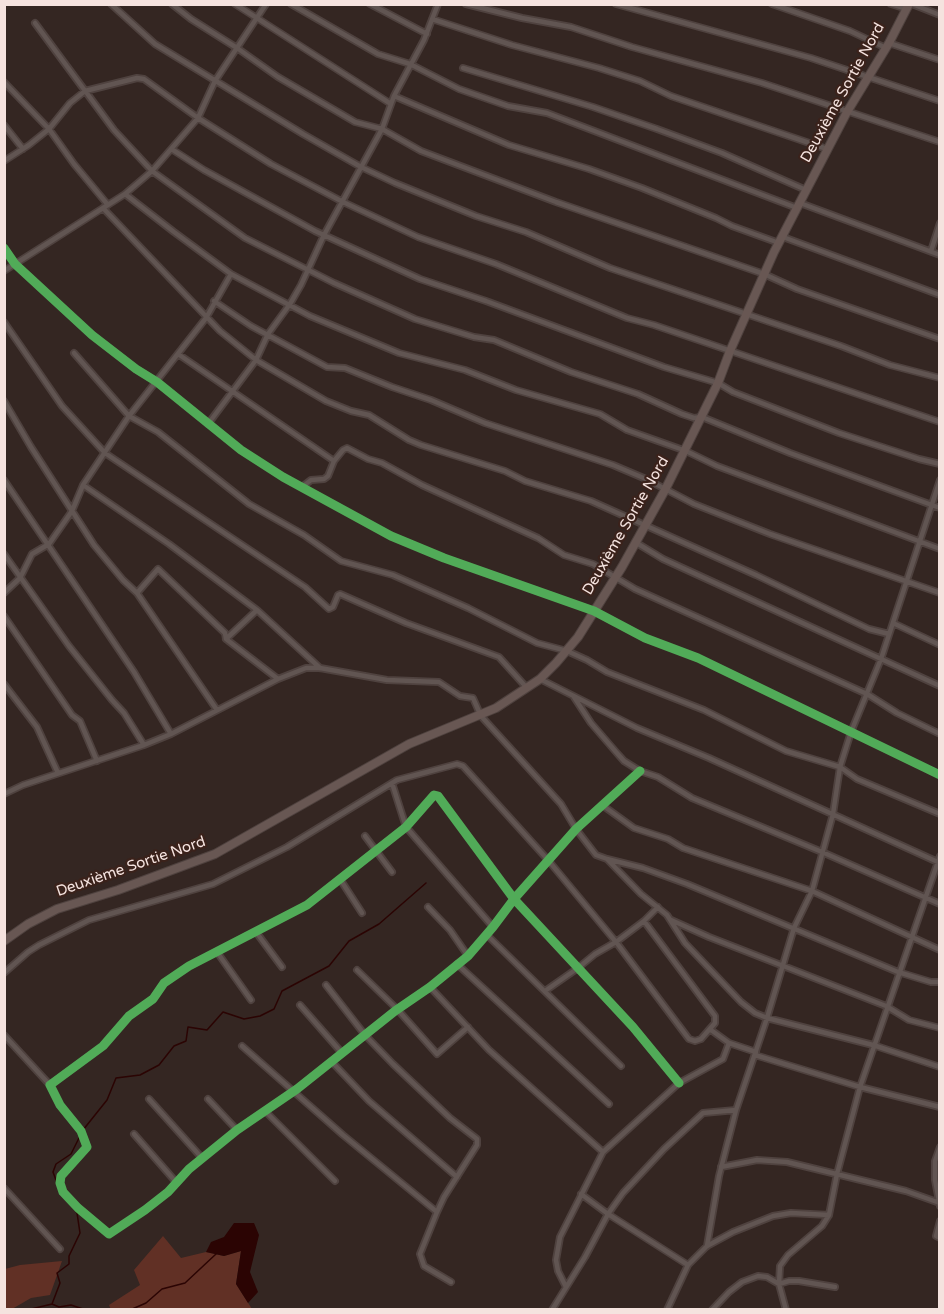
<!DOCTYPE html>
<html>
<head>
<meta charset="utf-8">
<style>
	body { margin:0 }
	#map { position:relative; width:944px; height:1314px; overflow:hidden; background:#342622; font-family:"Varela Round",sans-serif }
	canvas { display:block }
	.frame { position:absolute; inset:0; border:6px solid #f5e3df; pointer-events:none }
</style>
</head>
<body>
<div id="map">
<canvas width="944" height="1314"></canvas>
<div class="frame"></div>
</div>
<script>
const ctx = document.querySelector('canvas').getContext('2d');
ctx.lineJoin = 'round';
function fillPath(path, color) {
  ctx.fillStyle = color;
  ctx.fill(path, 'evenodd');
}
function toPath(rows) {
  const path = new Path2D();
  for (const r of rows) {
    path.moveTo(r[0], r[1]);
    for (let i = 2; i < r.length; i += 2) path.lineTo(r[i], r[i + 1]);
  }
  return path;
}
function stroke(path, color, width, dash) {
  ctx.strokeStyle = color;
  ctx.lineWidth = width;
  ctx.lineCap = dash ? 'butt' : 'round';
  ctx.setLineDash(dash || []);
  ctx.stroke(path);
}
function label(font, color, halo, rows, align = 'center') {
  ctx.font = font + ' "Varela Round",sans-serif';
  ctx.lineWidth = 4.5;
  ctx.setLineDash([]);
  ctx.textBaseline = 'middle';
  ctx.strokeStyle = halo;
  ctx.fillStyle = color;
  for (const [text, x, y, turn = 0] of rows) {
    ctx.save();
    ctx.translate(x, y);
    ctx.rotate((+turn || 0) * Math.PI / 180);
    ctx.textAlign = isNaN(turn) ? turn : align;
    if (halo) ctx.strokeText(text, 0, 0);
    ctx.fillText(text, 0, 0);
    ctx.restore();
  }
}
fillPath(toPath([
	[163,1236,181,1258,206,1252,224,1256,241,1251,236,1284,252,1309,111,1310,109,1305,140,1285,134,1270],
	[62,1261,50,1295,31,1298,12,1309,5,1309,5,1269,20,1265]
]), '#613025');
fillPath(toPath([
	[234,1223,254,1223,259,1235,250,1272,258,1292,248,1303,236,1284,241,1251,224,1256,206,1252,211,1242,224,1237]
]), '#2b0403');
stroke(toPath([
	[83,1130,107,1100,116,1078,140,1075,159,1065,174,1046,186,1041,188,1027,207,1030,223,1012,244,1019,260,1016,274,1009,282,991,329,966,349,941,379,924,426,883],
	[60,1191,53,1172,56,1164,71,1154,81,1134],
	[52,1304,60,1283,57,1273,69,1264,69,1256,80,1233,77,1213,65,1197],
	[27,1310,52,1304,59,1307,71,1305,86,1310],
	[130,1310,146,1303,162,1289,185,1283,216,1254]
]), '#2b0403', 1.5);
const street = toPath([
	[111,4,155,44,303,134,361,167,395,183,476,216,526,232,610,268,841,346,890,365,940,378],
	[172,4,191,19,237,48,278,77,355,122,382,129,421,151,556,202,764,274,797,289,940,339],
	[235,4,391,104],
	[291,4,378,54,410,64,459,89,508,106,547,113,797,208],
	[370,4,427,34],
	[466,4,522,18,571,27,632,47,762,83,940,142],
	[616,4,811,58,940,101],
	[772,4,850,31,886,48],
	[891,4,907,9],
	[912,4,940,15],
	[432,19,512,45,599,68,640,81,671,96,827,149],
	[35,23,114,130,152,171,245,238,334,283,415,319,474,337,494,340,571,372,638,394,682,414,694,418,702,417,790,453,940,508],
	[889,43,940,60],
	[463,68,593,107,657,129,722,153,806,190],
	[4,82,49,129,74,164,108,205],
	[394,96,509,145,589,169,642,188,716,218,732,226,779,243],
	[4,125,23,149],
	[173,150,204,170,315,231,420,279,486,301,664,367,718,383,733,392,839,433,919,459,940,464],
	[4,161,29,145,49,129,70,103,85,91,137,78,144,79,198,118,271,164,343,202,418,237,496,264,627,318,654,325,940,422],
	[125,194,174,232,231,274,310,316,399,353,465,370,516,390,600,414,627,430,686,451,717,466,940,549],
	[800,203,940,255],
	[103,208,220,331,256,360,326,401,351,411,369,415,409,440,421,445,505,471,525,481,591,501,756,575,869,629,889,634],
	[783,237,940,295],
	[4,248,15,264,92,335,136,369,157,382,241,450,283,477,391,536,444,558,594,611,645,638,698,658,940,775],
	[931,251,940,223],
	[4,271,125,194,152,171,198,118,215,81,266,4],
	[214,301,251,326,327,367,345,368,392,387,431,400,485,423,613,465,646,479,694,504,770,534,940,593],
	[4,322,62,406,105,453,305,587,329,609,333,607,338,595,340,594,406,623,499,657,527,688],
	[74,353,129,416,158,432,249,504,304,535,341,561,393,575,468,608,537,643,567,651,587,660,607,672,704,710,786,751,840,767,857,779,940,814],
	[178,354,334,461,343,450,347,448,368,459,382,463,422,485,538,538,564,555,593,564,635,589,867,694,897,713,940,734],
	[4,401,31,447,94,545,123,580,137,593,217,710],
	[208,424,256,360,268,334,290,304,301,285,324,235,382,129,394,96,424,40,438,4],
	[4,480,134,672,171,734],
	[83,485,169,544,257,610,320,668],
	[302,487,311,480,324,479,328,476,334,461],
	[635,542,663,559,940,686],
	[4,554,69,646,112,700,124,713,144,745],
	[4,593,20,578,32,554,49,544,72,511,83,485,129,416,206,318,231,274],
	[137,593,158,569,225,633,226,639,278,679],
	[4,616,72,715,80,721,97,761],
	[893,623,940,645],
	[226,639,257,610],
	[540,679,637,728,709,758,940,863],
	[4,684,37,727,58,773],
	[574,697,591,723,616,752,624,761,640,771,658,777,692,798,822,852,940,904],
	[640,771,576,829,514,899,493,927,468,956,430,987,395,1011,297,1089,237,1130,189,1169,168,1192,145,1210,109,1234,78,1208,63,1192,60,1183,61,1176,87,1147,81,1131,60,1105,50,1085,103,1046,129,1016,153,999,164,983,189,966,307,905,406,827,434,795,438,796,514,899,633,1027,679,1083],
	[392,783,406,827,493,927],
	[4,794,23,785,144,745,171,734,278,679,306,668,320,668,387,680,439,682,460,696,473,698,481,716,561,804,576,829,596,855,607,859,641,894,667,915,685,943,741,1002,755,1013,767,1018,873,1045,940,1067],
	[602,805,634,828,668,839,683,848,812,891,940,950],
	[365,836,392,872],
	[607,859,643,868,687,884,898,972,931,982,940,982],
	[340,879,362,913],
	[428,907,450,930,468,956],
	[671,920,709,937,886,1006,909,1020,940,1028],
	[256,932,282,967],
	[487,935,621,1066],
	[217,952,251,1000],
	[457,964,609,1104],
	[357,970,397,1009,437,1054,468,1027],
	[4,973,28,952,39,945,89,920,213,884,287,847,397,780,457,764,463,766,548,860,616,942,689,1039,695,1041,701,1039,715,1023,715,1016,644,921],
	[326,985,365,1035,393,1064,450,1118,477,1139,477,1145,444,1197,437,1212],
	[430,987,489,1050,603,1152],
	[545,991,578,968,595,954,616,942,644,921,658,907],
	[300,1005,342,1053],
	[711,1030,729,1043],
	[4,1035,50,1085],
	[242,1046,343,1135,437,1212,420,1254,424,1266,451,1282],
	[755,1055,860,1087,940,1107],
	[332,1062,369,1101,457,1177],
	[149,1099,202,1158],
	[208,1099,237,1130],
	[266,1112,335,1181],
	[134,1134,176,1182],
	[940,1147,935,1161,935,1180,940,1206],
	[721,1167,757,1160,787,1162,906,1191,937,1202],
	[4,1188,60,1249],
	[581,1194,608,1214,688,1265],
	[940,1221,936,1236,940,1238],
	[707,1246,719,1176,736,1110,767,1018,794,928,812,891,833,814,840,767,851,732,881,659,940,480],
	[566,1287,558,1271,556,1260,560,1237,603,1152,679,1083,723,1059,729,1043,756,1052],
	[552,1310,585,1257,608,1214,623,1193,664,1149,703,1113,736,1110],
	[667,1310,688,1265,707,1246,733,1232,773,1216,791,1213,829,1215],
	[712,1310,729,1292,742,1282,758,1276,767,1277,779,1284,789,1281,799,1281,835,1287],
	[786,1310,779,1284,780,1266,788,1255,822,1226,829,1215,837,1174,860,1087,940,856]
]);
const primary = toPath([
	[4,941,28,924,57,909,118,890,215,854,409,744,496,708,540,679,556,663,578,637,622,567,665,490,718,383,730,351,774,252,847,112,889,43,909,4]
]);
stroke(street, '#4f423f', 8);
stroke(primary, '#4f423f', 10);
stroke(street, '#615552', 4.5);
stroke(primary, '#685753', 8);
stroke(toPath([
	[4,248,15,264,92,335,136,369,157,382,241,450,283,477,391,536,444,558,594,611,645,638,698,658,940,775],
	[640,771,576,829,514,899,493,927,468,956,430,987,395,1011,297,1089,237,1130,189,1169,168,1192,145,1210,109,1234,78,1208,63,1192,60,1183,61,1176,87,1147,81,1131,60,1105,50,1085,103,1046,129,1016,153,999,164,983,189,966,307,905,406,827,434,795,438,796,514,899,633,1027,679,1083]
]), '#51ab58', 9);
label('15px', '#f5e3df', '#3b221b', [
	["Deuxième Sortie Nord",843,93,-61],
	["Deuxième Sortie Nord",626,526,-60],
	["Deuxième Sortie Nord",131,867,-19]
]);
</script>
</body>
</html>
